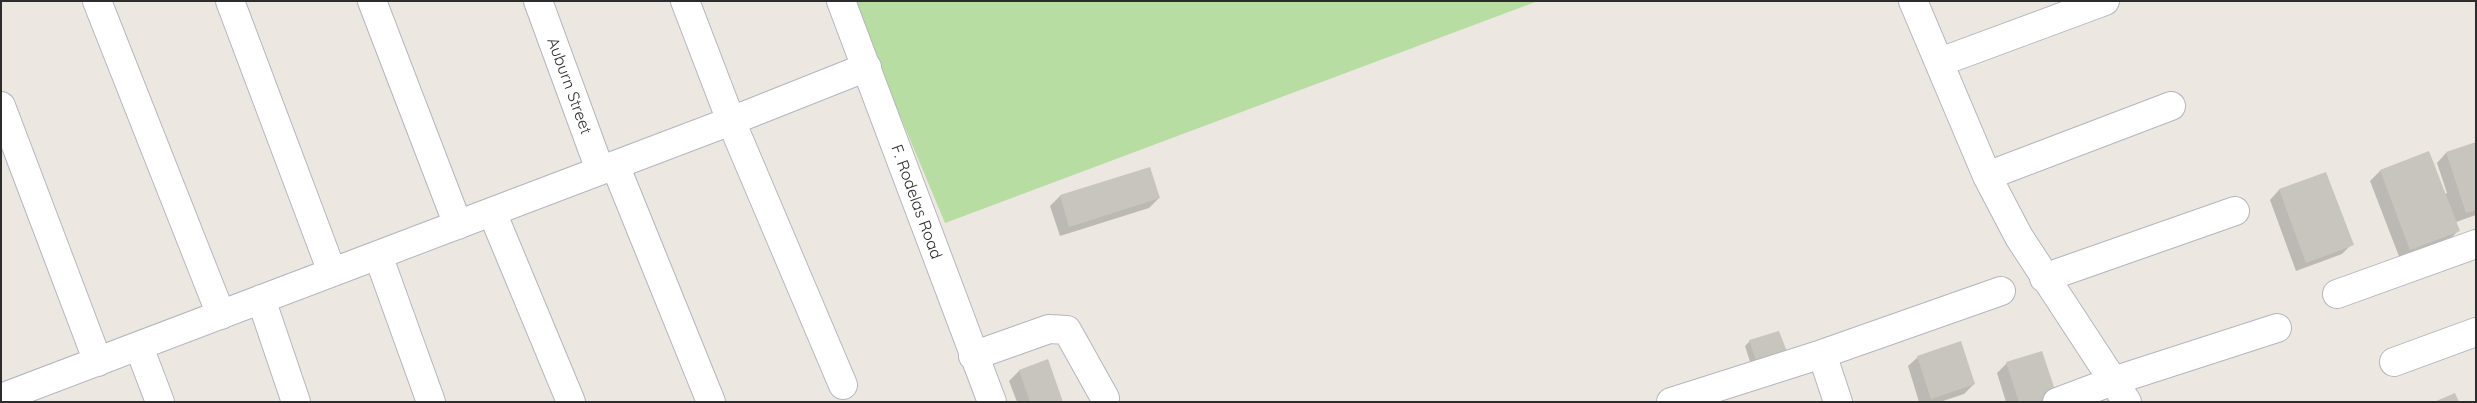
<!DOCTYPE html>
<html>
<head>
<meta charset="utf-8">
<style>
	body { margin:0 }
	#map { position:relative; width:2477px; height:403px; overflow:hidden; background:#ece7e0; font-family:Quicksand,sans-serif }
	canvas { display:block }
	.frame { position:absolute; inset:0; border:2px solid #2c2c2c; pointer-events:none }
</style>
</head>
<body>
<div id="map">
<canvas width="2477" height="403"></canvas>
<div class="frame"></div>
</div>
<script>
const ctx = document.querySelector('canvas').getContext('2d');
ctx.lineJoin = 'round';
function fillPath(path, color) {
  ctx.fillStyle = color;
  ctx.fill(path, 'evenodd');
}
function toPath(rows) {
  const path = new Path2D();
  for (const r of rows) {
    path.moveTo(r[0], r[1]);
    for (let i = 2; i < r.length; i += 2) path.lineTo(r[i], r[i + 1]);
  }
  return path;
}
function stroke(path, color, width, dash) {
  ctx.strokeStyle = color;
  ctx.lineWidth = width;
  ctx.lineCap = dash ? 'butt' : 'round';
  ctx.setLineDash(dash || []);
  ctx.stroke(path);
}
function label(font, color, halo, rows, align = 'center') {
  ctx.font = font + ' Quicksand,sans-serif';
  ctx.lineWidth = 4.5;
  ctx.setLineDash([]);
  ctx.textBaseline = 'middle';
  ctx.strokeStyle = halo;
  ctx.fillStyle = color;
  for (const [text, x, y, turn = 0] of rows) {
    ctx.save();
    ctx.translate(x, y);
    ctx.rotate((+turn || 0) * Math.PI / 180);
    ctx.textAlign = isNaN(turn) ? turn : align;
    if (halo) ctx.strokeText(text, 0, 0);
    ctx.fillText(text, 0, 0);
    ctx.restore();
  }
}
fillPath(toPath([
	[852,1,1538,1,945,223]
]), '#b7dda3');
fillPath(toPath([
	[2476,143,2476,215,2456,222,2459,230,2449,240,2400,259,2370,181,2380,171,2429,153,2445,194,2447,193,2437,163,2446,153],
	[1150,168,1159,198,1149,208,1060,236,1050,206,1060,196],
	[2325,174,2352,244,2342,254,2296,271,2270,200,2279,190],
	[1779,332,1755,377,1745,346,1750,341],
	[1918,357,1974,384,1964,394,1940,402,1919,402,1908,366],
	[1047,361,1062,402,1017,402,1009,381,1019,371],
	[2007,363,2054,402,2006,402,1997,373]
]), '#0003');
fillPath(toPath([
	[2476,142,2476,210,2466,213,2446,152],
	[2429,151,2460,231,2410,250,2380,170],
	[1150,167,1160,198,1069,227,1060,195],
	[2326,172,2354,245,2306,263,2279,189],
	[1779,331,1791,362,1760,372,1749,340],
	[1961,341,1975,384,1931,399,1917,356],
	[2042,351,2058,399,2050,402,2019,402,2006,362],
	[1048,359,1063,402,1030,402,1019,370],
	[2455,393,2459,402,2434,402]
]), '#c8c5bf');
const minor = toPath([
	[97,1,221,315],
	[230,1,332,272],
	[372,1,458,225],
	[538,1,600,170],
	[685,1,731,121,843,385],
	[841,1,992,402],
	[1913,1,1987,176,2019,237,2127,402],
	[1940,62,2105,1],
	[1,106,98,362],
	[615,165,711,402],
	[1987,176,2171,106],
	[492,212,571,402],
	[378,255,431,402],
	[2044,278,2235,211],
	[2337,294,2476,244],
	[261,299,296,402],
	[139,347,160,402],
	[1822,354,1838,402],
	[973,356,1049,329,1067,330,1105,398],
	[2394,362,2476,332],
	[1,398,731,121,867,67],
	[1671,402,1822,354,2001,291],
	[2057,402,2113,381,2277,328]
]);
stroke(minor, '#b4b6be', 30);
stroke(minor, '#fff', 28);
label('16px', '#2c2c2c', '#fff', [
	["Auburn Street",569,86,70],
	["F. Rodelas Road",916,202,70]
]);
</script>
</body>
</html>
